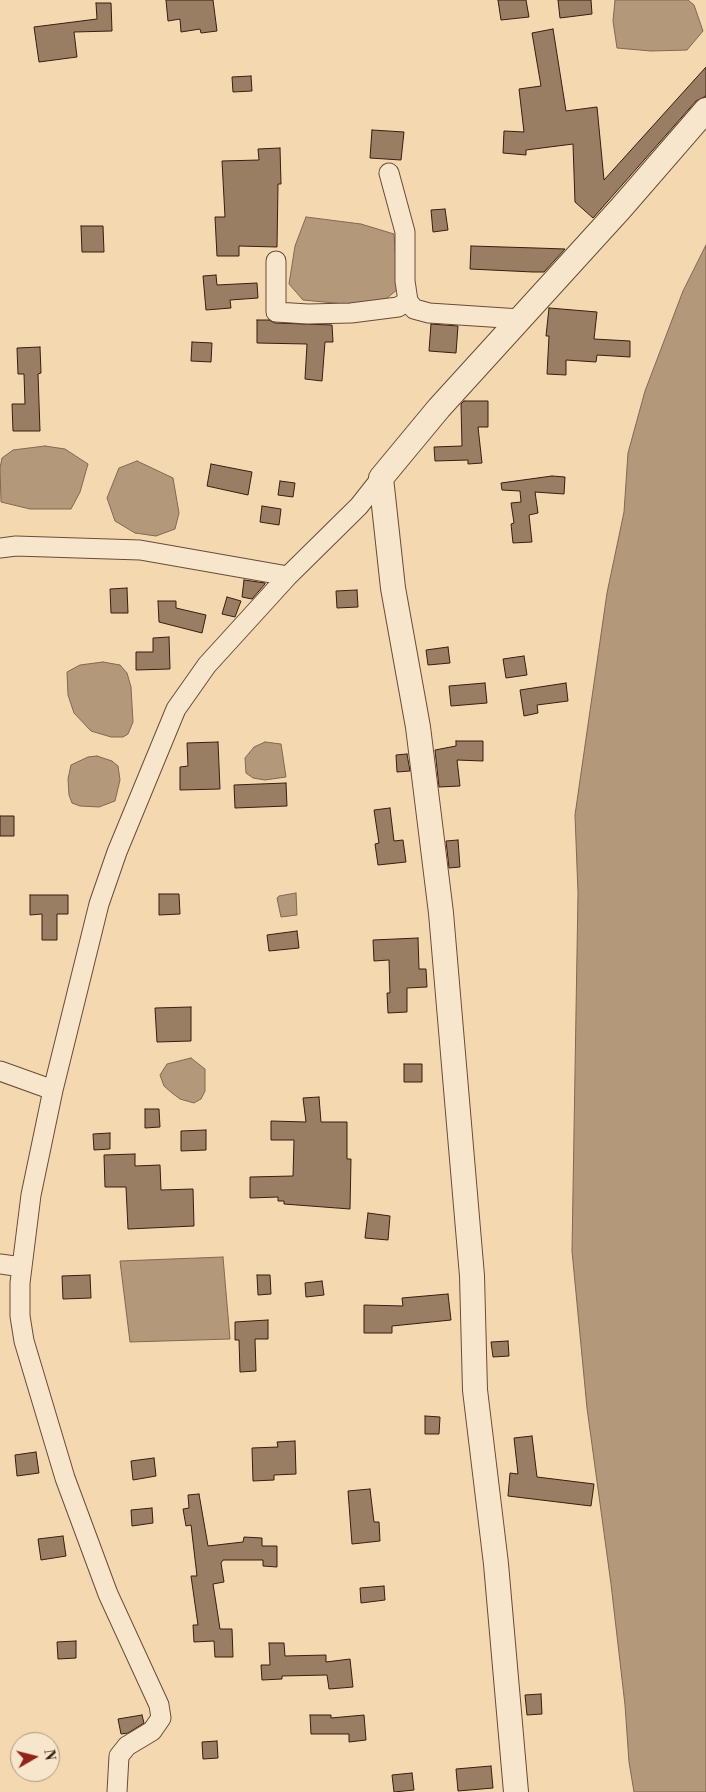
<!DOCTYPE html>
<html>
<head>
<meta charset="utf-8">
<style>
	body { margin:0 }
	#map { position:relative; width:706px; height:1792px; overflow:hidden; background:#f3d8b0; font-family:"Libre Bodoni",serif }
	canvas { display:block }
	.north { position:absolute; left:10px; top:1732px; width:50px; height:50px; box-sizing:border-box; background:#f7e6cc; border:1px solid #ab9681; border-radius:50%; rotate:82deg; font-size:14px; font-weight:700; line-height:20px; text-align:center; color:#391d10 }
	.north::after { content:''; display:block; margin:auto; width:18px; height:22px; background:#8f2418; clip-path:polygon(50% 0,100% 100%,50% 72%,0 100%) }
</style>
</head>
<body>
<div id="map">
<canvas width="706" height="1792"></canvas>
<div class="north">N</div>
</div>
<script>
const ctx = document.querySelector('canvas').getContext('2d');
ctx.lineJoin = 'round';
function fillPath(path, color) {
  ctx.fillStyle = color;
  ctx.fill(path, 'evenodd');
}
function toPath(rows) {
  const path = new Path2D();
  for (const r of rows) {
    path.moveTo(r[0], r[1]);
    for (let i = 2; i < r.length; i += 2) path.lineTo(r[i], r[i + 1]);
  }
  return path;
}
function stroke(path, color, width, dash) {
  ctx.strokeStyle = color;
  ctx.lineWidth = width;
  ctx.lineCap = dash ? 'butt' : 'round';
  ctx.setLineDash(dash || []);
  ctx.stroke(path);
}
const water = toPath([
	[615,0,688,0,694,5,703,31,687,50,651,51,617,48,613,21,615,0],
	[306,217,361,224,394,234,398,289,376,307,303,300,289,284,295,246,306,217],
	[706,245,706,1792,634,1792,629,1762,625,1705,611,1584,587,1408,572,1251,578,893,575,815,607,593,624,512,628,453,645,391,683,291,706,245],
	[45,446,65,449,88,464,80,492,71,509,30,509,1,502,0,468,2,458,13,450,45,446],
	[137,461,173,478,179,513,175,529,156,536,135,533,115,521,107,498,119,468,137,461],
	[103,662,120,665,127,673,131,687,133,722,128,734,123,737,111,737,91,731,74,713,68,695,67,672,80,665,103,662],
	[265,742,281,744,286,777,265,780,253,778,246,773,245,758,254,747,265,742],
	[97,756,112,761,118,766,120,780,115,801,99,807,80,806,72,803,69,795,68,779,71,765,88,757,97,756],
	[296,893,297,915,281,917,277,898,279,896,296,893],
	[191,1058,205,1069,205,1091,201,1099,194,1103,180,1099,172,1093,164,1086,160,1075,167,1064,191,1058],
	[223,1257,230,1339,130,1342,120,1261,223,1257]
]);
fillPath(water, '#b4987a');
stroke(water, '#836750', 1);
const building = toPath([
	[166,0,213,0,217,31,201,33,200,29,181,32,180,19,168,21,166,0],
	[498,0,526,0,529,17,501,20,498,0],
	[558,0,591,0,592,14,560,18,558,0],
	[96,3,111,3,112,31,74,32,77,57,39,62,34,27,97,19,96,3],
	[553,29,566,111,597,107,604,180,706,67,706,96,696,101,593,218,575,202,573,144,526,150,526,155,503,153,504,131,524,132,519,89,541,86,532,33,553,29],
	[251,76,252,91,233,92,232,77,251,76],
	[372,130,404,132,401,160,370,158,372,130],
	[280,148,281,184,278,184,277,247,239,246,239,256,217,256,215,217,225,217,222,161,259,160,258,149,280,148],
	[445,209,448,230,433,232,431,210,445,209],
	[81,226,103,226,104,252,82,252,81,226],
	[471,246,536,248,565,249,544,272,533,272,470,269,471,246],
	[216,275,217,285,257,283,258,298,230,300,231,308,206,310,203,276,216,275],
	[549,308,597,312,594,339,630,341,630,357,597,355,596,362,566,360,566,375,547,374,549,336,546,336,549,308],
	[257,320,269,320,275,323,332,325,333,342,325,342,322,381,305,379,307,344,257,343,257,320],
	[431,324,458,326,456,353,429,351,431,324],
	[192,342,212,343,211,362,191,361,192,342],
	[40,347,41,373,38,374,40,431,13,431,12,404,25,404,24,374,18,374,17,348,40,347],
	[464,401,488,401,488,427,478,427,482,463,468,464,468,460,435,461,434,447,462,446,461,404,464,401],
	[211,464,252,472,248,495,207,486,211,464],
	[552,476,565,477,564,494,535,492,538,513,529,515,532,542,513,543,511,524,514,523,511,503,521,502,520,491,502,490,501,483,552,476],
	[280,481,295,483,293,497,278,495,280,481],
	[262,506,281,509,279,525,260,522,262,506],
	[244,580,265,583,265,584,252,599,242,597,244,580],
	[127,588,128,613,111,613,110,589,127,588],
	[357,590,358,607,337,608,336,591,357,590],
	[227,597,241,601,235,617,222,614,227,597],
	[158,601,176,601,176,608,206,615,202,633,159,622,158,601],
	[169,637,170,669,136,670,136,652,153,652,153,638,169,637],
	[448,647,450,663,428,665,426,650,448,647],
	[524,656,527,675,506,678,503,659,524,656],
	[485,683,487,703,451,706,449,686,485,683],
	[566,683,568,701,537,705,538,713,524,716,520,690,566,683],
	[456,741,483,741,483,761,457,760,460,786,439,787,435,750,456,746,456,741],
	[218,742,220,789,180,790,180,767,188,766,187,743,218,742],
	[407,754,410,771,397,772,396,755,407,754],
	[286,783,287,806,235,808,234,785,286,783],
	[390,808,394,841,403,840,406,862,378,865,375,844,379,843,374,810,390,808],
	[0,816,14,816,14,836,0,836,0,816],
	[458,840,460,867,449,868,446,841,458,840],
	[159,894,179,894,180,914,159,915,159,894],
	[30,895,68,895,68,914,57,914,57,940,42,940,42,914,30,915,30,895],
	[297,931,299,948,269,951,267,935,297,931],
	[418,938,419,969,426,969,427,987,407,988,407,1012,388,1013,387,993,390,993,389,960,374,961,373,940,418,938],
	[191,1007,191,1041,157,1042,155,1008,191,1007],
	[404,1064,422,1064,422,1082,404,1082,404,1064],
	[319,1097,321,1122,347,1122,347,1159,351,1159,350,1209,284,1204,284,1201,278,1201,278,1197,250,1198,250,1177,293,1176,294,1140,271,1140,271,1121,306,1122,303,1098,319,1097],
	[145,1109,159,1109,160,1127,145,1128,145,1109],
	[206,1130,206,1150,181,1151,181,1131,206,1130],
	[110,1133,110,1149,94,1150,93,1134,110,1133],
	[135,1154,135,1166,160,1165,161,1190,193,1189,194,1226,128,1229,126,1187,105,1187,104,1155,135,1154],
	[368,1213,390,1216,388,1240,365,1238,368,1213],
	[90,1275,91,1298,63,1299,62,1276,90,1275],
	[257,1275,270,1275,271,1294,258,1295,257,1275],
	[322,1281,324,1295,306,1297,305,1283,322,1281],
	[448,1294,451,1320,392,1326,392,1333,364,1333,364,1305,403,1306,402,1298,448,1294],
	[268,1320,268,1339,255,1339,256,1371,240,1372,239,1340,235,1340,235,1322,268,1320],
	[508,1341,509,1356,493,1357,491,1342,508,1341],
	[425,1416,440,1417,439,1434,425,1434,425,1416],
	[532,1436,537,1477,594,1484,591,1506,508,1496,510,1473,518,1474,514,1438,532,1436],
	[295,1441,296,1474,274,1475,274,1480,253,1481,252,1448,278,1447,277,1442,295,1441],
	[36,1452,39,1473,17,1476,15,1455,36,1452],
	[154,1458,156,1476,133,1480,131,1461,154,1458],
	[370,1489,374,1522,379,1522,380,1541,352,1544,348,1491,370,1489],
	[199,1494,208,1546,243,1542,244,1537,262,1538,262,1546,277,1546,277,1567,263,1566,263,1560,223,1560,221,1563,224,1582,213,1584,220,1629,232,1629,233,1657,215,1657,214,1641,194,1642,193,1625,198,1625,191,1576,197,1576,191,1525,186,1526,183,1509,189,1508,188,1495,199,1494],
	[152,1508,153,1523,132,1526,131,1510,152,1508],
	[63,1536,66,1556,41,1560,38,1539,63,1536],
	[384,1586,385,1600,361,1603,360,1588,384,1586],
	[76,1641,76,1658,58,1659,57,1642,76,1641],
	[269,1643,284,1643,285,1656,326,1655,326,1662,350,1659,353,1687,329,1689,327,1675,282,1676,282,1679,262,1680,261,1665,270,1665,269,1643],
	[541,1694,542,1714,527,1715,525,1695,541,1694],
	[142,1715,144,1723,128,1733,121,1734,118,1719,142,1715],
	[310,1715,331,1715,331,1718,364,1715,366,1740,349,1742,349,1734,311,1734,310,1715],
	[217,1741,218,1758,203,1759,202,1742,217,1741],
	[491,1766,493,1788,458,1791,456,1769,491,1766],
	[412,1773,414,1790,394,1792,392,1775,412,1773]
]);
fillPath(building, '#9a7e63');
stroke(building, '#391d10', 1);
const minor = toPath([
	[389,173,405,232,405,281,408,301,414,309,429,313,520,319],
	[276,261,276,312,308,314,351,313,398,307,408,301],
	[0,548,16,546,140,550,288,576],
	[0,1071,53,1090],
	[0,1264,22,1267],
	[117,1792,119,1756,127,1746,152,1731,161,1718,159,1705,108,1594,65,1478,24,1341,20,1316,20,1283,31,1195,53,1090,99,904,117,852,176,709,207,665,288,576,359,506,381,478]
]);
const tertiary = toPath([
	[516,1792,496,1564,475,1390,472,1276,441,913,418,727,393,588,381,478,439,408,621,208,706,110]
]);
stroke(minor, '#684c38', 21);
stroke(tertiary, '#684c38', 26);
stroke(minor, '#f7e6cc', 19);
stroke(tertiary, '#f7e6cc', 24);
</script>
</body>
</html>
